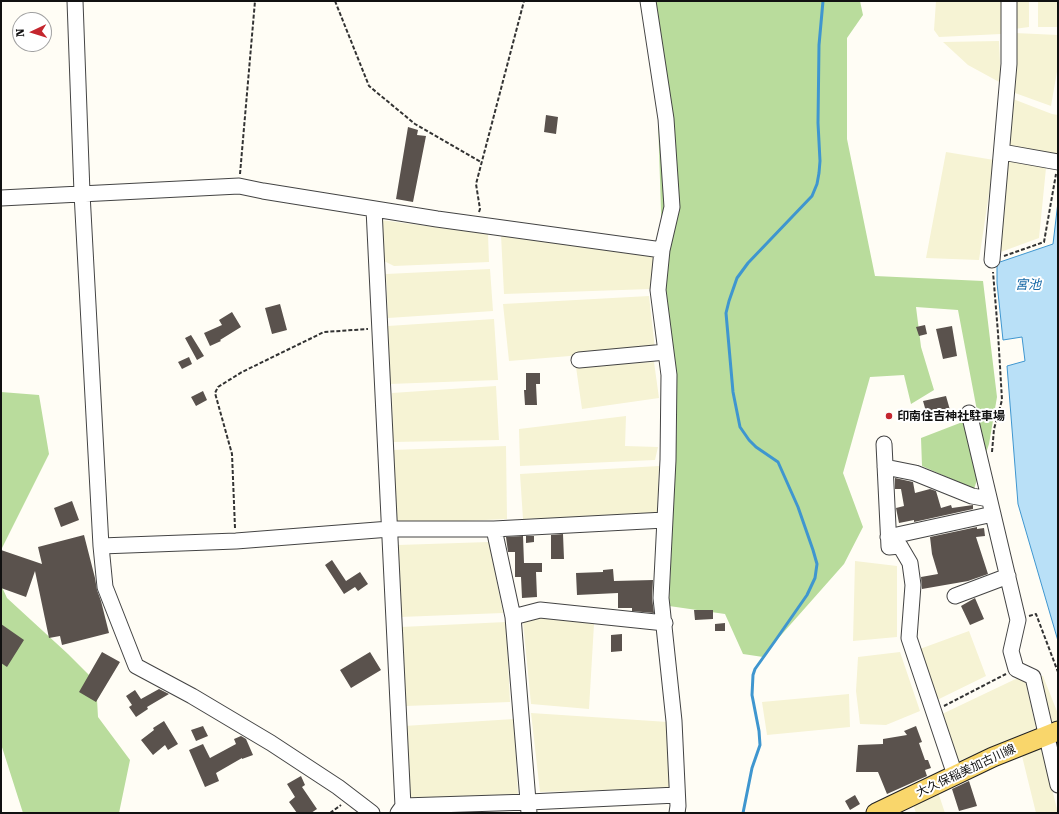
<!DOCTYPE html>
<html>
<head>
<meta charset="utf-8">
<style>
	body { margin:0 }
	#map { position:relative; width:1059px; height:814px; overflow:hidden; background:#fffdf5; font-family:"Roboto Serif",serif }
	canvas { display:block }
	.frame { position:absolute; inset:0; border:2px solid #111; pointer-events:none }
	.north { position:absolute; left:12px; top:12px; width:40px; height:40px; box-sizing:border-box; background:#fff; border:1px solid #a0a0a0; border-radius:50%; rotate:266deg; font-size:11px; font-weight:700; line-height:16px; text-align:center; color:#111 }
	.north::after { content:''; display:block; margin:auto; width:14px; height:18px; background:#c4262e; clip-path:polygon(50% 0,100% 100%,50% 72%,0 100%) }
</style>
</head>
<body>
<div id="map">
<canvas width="1059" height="814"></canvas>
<div class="frame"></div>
<div class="north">N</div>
</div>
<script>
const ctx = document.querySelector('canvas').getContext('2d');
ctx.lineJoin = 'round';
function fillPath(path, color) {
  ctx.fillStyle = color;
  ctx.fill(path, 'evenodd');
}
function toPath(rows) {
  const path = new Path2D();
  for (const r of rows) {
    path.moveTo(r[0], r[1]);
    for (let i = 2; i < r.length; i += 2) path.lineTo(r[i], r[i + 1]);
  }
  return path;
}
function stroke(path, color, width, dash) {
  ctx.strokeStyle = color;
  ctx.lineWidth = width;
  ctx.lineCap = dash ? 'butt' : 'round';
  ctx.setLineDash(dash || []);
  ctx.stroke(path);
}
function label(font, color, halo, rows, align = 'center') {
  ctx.font = font + ' "Roboto Serif","Noto Sans JP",serif';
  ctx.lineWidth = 4;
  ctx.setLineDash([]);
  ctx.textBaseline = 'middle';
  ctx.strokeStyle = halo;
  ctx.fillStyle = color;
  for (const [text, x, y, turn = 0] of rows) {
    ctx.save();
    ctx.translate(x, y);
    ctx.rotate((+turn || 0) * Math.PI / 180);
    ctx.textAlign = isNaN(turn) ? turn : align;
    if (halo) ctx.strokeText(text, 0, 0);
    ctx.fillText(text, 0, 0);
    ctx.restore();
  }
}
fillPath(toPath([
	[936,1,1001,1,1001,34,939,37,934,30],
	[1014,1,1029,1,1029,27,1014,29],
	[1038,1,1058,1,1058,27,1038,27],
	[1015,33,1058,35,1058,66,1051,106,1015,93,1013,78],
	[999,41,1001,83,968,65,943,42],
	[1013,99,1052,114,1058,115,1058,156,1008,147],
	[946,152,994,160,979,260,926,258],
	[1005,158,1046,168,1039,238,998,253],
	[381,220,488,234,489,262,394,266,384,261],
	[501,235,655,256,651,289,504,294],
	[490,269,493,311,388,318,386,274],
	[649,296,655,349,509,361,503,304],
	[494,319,498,380,389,384,388,326],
	[654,362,659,398,582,409,576,367],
	[496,386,499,440,393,442,392,393],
	[626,416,625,446,658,447,655,460,520,466,519,429],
	[506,446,507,519,396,524,392,450],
	[659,466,657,514,523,519,520,474],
	[489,542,503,613,400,617,398,545],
	[855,561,897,566,897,637,853,641],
	[540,616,594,624,589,709,531,704,523,622],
	[506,622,510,702,406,706,401,627],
	[969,631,986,676,937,700,917,650],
	[900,652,920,711,886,725,860,724,856,691,858,657],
	[1024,675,1036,728,957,762,940,715],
	[1036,676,1043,676,1058,714,1058,724,1050,726],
	[849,694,850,727,767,735,762,702],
	[531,713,668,722,670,788,540,792],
	[514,719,518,794,410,800,404,726],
	[1041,745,1058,813,1036,813,1021,752],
	[938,792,945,813,916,813,913,804]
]), '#f6f3d4');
fillPath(toPath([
	[650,1,860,1,863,15,847,38,847,139,875,276,983,281,997,397,989,444,974,489,922,466,921,438,978,416,958,310,916,307,921,347,934,390,911,404,904,375,870,377,843,473,863,527,844,564,775,642,763,657,743,654,725,614,669,606,677,420,664,303,655,27],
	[1,392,39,395,49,454,1,550],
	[1,585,7,598,68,654,96,682,98,717,130,760,119,813,23,813,1,744]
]), '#b9dc9c');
const water = toPath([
	[1058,202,1058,641,1018,504,1007,366,1025,361,1022,337,1003,340,997,283,997,263,1053,244,1058,202]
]);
fillPath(water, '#b9e0f7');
stroke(water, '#3f96cf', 1);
stroke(toPath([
	[743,813,752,768,760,745,759,731,752,695,753,675,755,669,775,641,807,595,815,578,817,564,813,550,798,507,778,462,756,447,749,440,740,427,733,392,726,313,729,301,737,278,748,263,812,196,817,184,819,173,820,161,818,123,819,45,823,1]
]), '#3f96cf', 3);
fillPath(toPath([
	[546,115,558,117,556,134,544,132],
	[408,127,418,130,417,135,426,136,413,202,396,199],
	[280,304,287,330,272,334,265,308],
	[232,312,241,327,220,340,221,341,210,346,204,333,222,325,219,320],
	[925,325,927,334,919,336,916,327],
	[952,326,957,356,943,359,936,329],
	[191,335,204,356,197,360,185,338],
	[189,357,192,364,182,369,178,362],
	[526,373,540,373,540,384,536,384,537,405,525,405,524,390,526,390],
	[203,391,207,400,196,406,191,397],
	[946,396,952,417,929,422,923,401],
	[895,478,913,482,915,493,930,489,936,491,941,508,951,505,952,508,973,505,973,509,914,522,914,520,899,523,896,508,904,506,901,489,895,489],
	[72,501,79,520,61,527,54,508],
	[977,527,977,529,984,528,985,536,976,537,988,574,968,581,922,589,921,577,938,574,932,554,930,537],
	[563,534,564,559,551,559,551,535],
	[84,535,95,578,97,590,101,601,109,633,62,645,60,636,49,638,35,571,26,597,1,588,1,550,42,564,38,547],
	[523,536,524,563,542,563,542,572,536,572,537,597,522,598,521,577,515,577,515,552,508,552,506,537],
	[526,536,534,536,534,542,526,543],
	[332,560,346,581,360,572,368,584,358,591,355,587,344,594,325,565],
	[613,569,614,581,653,580,652,598,654,613,632,611,632,608,618,608,618,593,577,595,576,573,603,572,603,570],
	[975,598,984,619,970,625,961,606],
	[694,610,713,610,713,619,695,620],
	[725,623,725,631,715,631,715,624],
	[1,624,24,640,7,667,1,663],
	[622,634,622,651,611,652,611,635],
	[102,652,120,662,96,702,79,692],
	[370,652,381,670,351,688,340,670],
	[159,689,169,694,147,707,148,709,136,717,129,707,132,705,126,696,135,690,141,699],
	[164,721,178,744,168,750,165,745,153,755,141,740,154,730,153,728],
	[203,726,208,736,196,741,191,730],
	[916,726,922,742,919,743,925,760,928,760,931,768,925,770,927,776,887,794,878,772,856,772,858,745,883,744,883,739,907,735,904,731],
	[241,736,246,739,253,755,242,759,242,758,216,773,219,781,205,787,189,750,203,744,210,758,236,744,234,739],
	[301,776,305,785,302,787,317,809,311,813,297,813,289,802,295,797,287,784],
	[969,781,977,806,959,811,952,789],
	[855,795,860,804,850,810,845,801]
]), '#5a524d');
const minor = toPath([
	[75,1,82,193,101,546,105,587,136,666,192,696,271,743,338,787,372,813],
	[648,1,666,119,672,207,662,250,658,290,669,375,668,460,661,598,674,721,678,806,677,813],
	[1002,152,1058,162],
	[1,198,239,186,263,191,437,219,662,250],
	[374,209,403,806,398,813],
	[992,260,1009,64,1009,1],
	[579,360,666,352],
	[969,413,1018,620,1011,651,1016,669,1033,677,1058,785],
	[884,444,889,547,900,546,910,563,913,585,909,638,955,775],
	[885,467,915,473,972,496,989,499],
	[494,529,513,617],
	[888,537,993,514],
	[101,546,236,541,390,529,494,529,665,520],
	[955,596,1008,576],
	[403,806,529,802,677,795],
	[529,813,513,617,540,610,665,623]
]);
const major = toPath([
	[876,813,993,757,1058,731]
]);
stroke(minor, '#444', 17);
stroke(major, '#222', 21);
stroke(toPath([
	[335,1,369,86,415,124,481,162],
	[240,174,255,1],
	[479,212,480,209,476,184,524,1],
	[1004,256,1044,242,1056,174],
	[992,452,994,429,1002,400,998,333,993,272],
	[235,528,232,454,215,393,218,387,242,372,324,332,368,329],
	[1029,616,1036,614,1058,672],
	[944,706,1006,674],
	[330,813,341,805]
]), '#333', 2, [4, 2]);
stroke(minor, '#fff', 15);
stroke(major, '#f9d66b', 19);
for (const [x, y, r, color] of [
	[889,416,4,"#c4262e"]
]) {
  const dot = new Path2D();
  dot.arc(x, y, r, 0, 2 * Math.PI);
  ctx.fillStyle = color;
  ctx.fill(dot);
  stroke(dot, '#fff', 1.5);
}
label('bold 12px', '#111', '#fff', [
	["印南住吉神社駐車場",897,416]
], 'left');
label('12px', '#111', '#fff', [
	["大久保稲美加古川線",966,771,-25]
]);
label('italic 13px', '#1768a6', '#fff', [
	["宮池",1028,285]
]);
</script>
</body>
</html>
